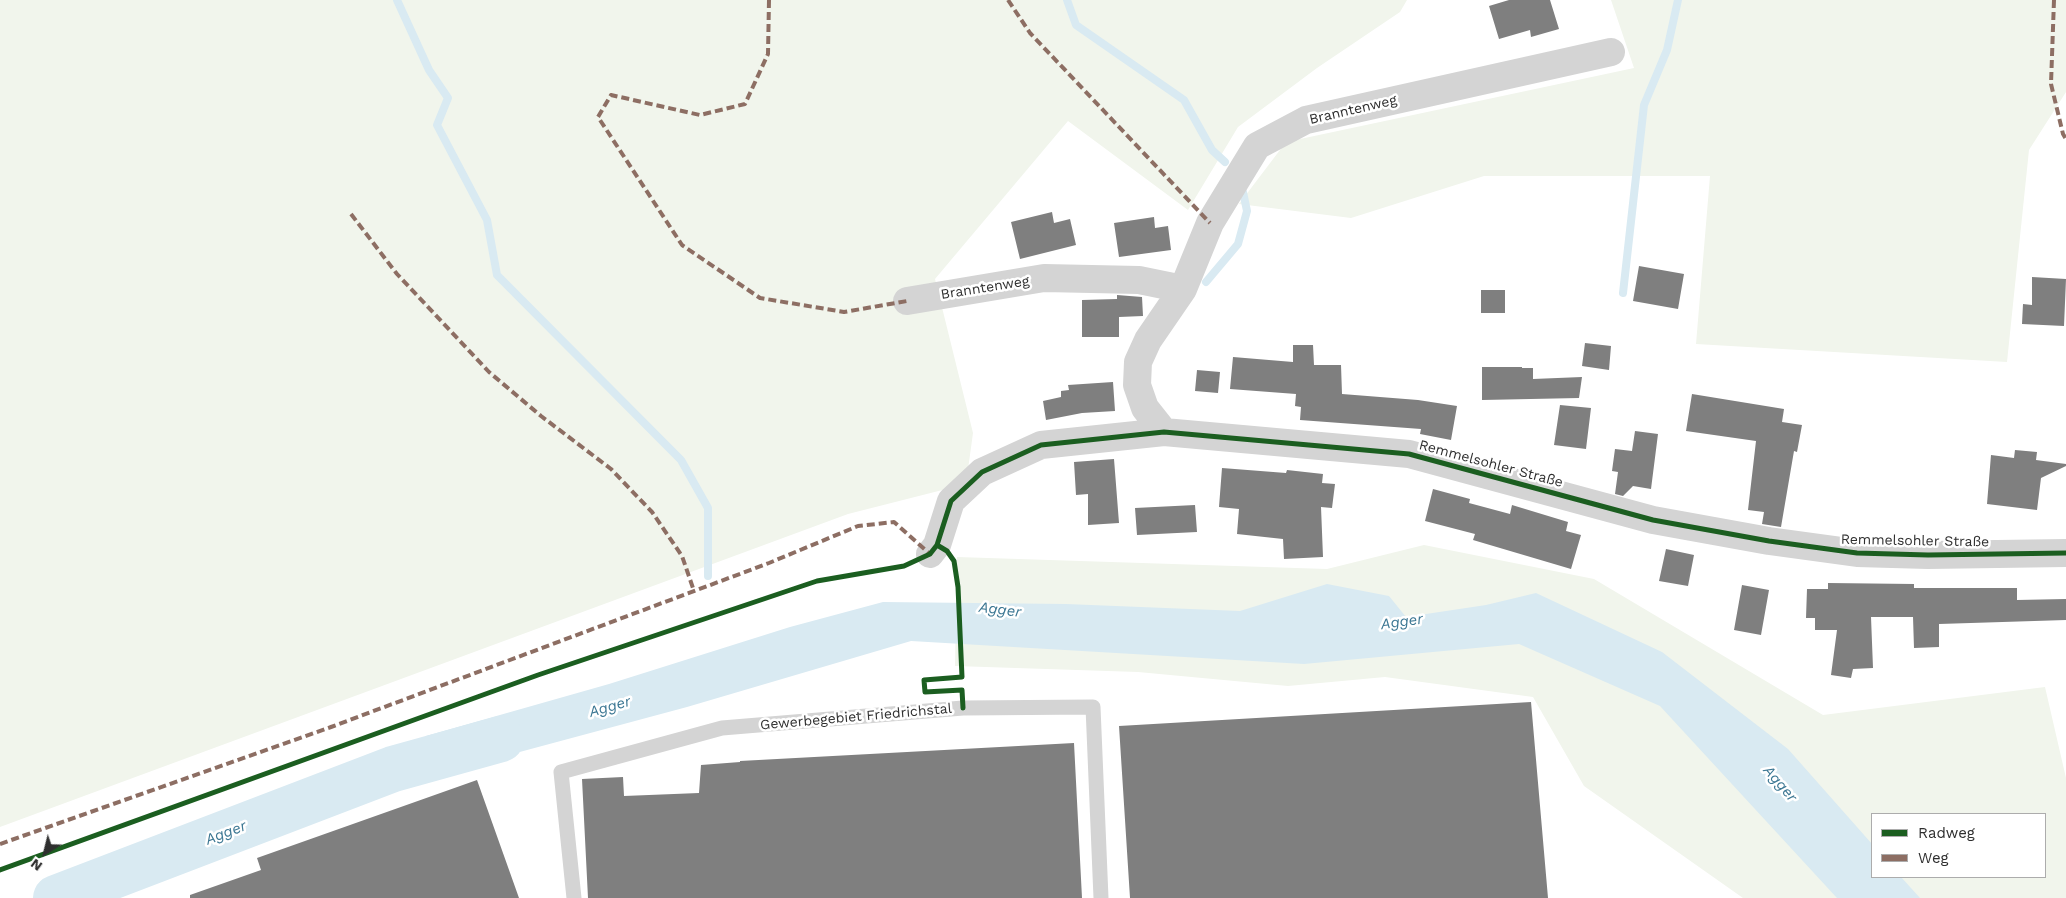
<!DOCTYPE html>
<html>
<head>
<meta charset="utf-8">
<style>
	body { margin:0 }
	#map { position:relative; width:2066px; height:898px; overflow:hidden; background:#fff; font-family:"Work Sans",sans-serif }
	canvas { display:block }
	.legend { position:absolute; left:1871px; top:813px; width:175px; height:65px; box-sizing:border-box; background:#fff; border:1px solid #acacac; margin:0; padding:6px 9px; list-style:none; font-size:15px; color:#2f2f2f }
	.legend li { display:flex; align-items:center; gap:10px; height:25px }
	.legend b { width:25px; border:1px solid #acacac }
	.north { position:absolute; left:20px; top:828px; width:50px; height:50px; -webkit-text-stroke:4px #fff; paint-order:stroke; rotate:216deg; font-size:14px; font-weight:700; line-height:20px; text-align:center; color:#2f2f2f }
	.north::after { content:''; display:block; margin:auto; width:18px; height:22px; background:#2f2f2f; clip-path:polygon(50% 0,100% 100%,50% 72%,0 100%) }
</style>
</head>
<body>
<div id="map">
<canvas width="2066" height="898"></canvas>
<ul class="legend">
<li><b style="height:6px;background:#1b5e20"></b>Radweg</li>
<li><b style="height:6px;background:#8d6e63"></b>Weg</li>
</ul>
<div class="north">N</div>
</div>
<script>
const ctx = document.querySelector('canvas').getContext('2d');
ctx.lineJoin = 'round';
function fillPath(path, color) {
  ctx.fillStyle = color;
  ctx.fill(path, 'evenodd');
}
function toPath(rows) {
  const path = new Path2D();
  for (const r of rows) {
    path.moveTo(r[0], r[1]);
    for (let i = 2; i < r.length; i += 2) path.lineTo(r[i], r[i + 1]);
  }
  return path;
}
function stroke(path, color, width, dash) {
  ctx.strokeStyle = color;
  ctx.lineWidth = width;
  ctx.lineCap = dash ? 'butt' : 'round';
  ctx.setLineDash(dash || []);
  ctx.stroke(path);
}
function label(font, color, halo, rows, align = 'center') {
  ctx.font = font + ' "Work Sans",sans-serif';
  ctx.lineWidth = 5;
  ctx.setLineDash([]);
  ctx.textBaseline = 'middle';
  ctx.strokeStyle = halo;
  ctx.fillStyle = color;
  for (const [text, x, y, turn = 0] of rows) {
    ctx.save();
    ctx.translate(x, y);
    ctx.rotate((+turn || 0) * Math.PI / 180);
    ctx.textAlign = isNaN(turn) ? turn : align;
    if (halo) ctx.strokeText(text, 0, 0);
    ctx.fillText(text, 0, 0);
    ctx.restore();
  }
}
fillPath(toPath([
	[0,0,1407,0,1400,12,1317,68,1238,127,1188,210,1068,121,935,279,973,433,966,484,848,514,0,827],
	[1611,0,2066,0,2066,92,2029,150,2007,362,1696,344,1710,176,1484,176,1351,218,1239,204,1286,142,1634,68],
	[1424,545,1594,579,1823,715,2045,687,2066,778,2066,898,1743,898,1584,786,1533,697,1385,677,1288,686,1138,672,955,666,957,557,1327,569],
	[1872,814,2045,814,2045,877,1872,877]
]), '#f1f5ec');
fillPath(toPath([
	[1327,584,1389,596,1406,617,1486,605,1536,593,1662,652,1788,749,1872,844,1872,877,1901,877,1920,898,1837,898,1660,706,1519,644,1304,664,911,641,687,707,449,771,426,736,609,684,790,627,883,602,1066,604,1240,611]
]), '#d9eaf2');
stroke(toPath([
	[397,0,429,70,448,98,437,125,487,220,497,275,681,460,708,508,708,576],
	[1067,0,1076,25,1184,100,1212,150,1225,162],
	[1206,282,1238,244,1247,211,1243,192],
	[1623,293,1644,105,1667,50,1678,0]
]), '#d9eaf2', 8);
stroke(toPath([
	[56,898,393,769,501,739]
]), '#d9eaf2', 46);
fillPath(toPath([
	[1509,0,1550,0,1559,29,1531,37,1530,30,1499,39,1489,6],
	[1052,212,1054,223,1070,219,1076,245,1020,259,1011,222],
	[1154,217,1155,228,1168,226,1171,250,1119,257,1114,223],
	[1639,266,1684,274,1678,309,1633,301],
	[2032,277,2066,279,2064,326,2022,324,2023,304,2032,305],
	[1481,290,1505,290,1505,313,1481,313],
	[1117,295,1142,297,1143,316,1119,317,1119,337,1082,337,1082,300,1117,299],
	[1585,343,1611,346,1609,370,1582,366],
	[1293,345,1313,345,1314,365,1341,365,1342,394,1418,400,1457,406,1451,440,1420,434,1421,429,1300,420,1301,407,1295,406,1296,394,1230,389,1233,357,1293,362],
	[1482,367,1522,367,1522,368,1533,368,1533,379,1582,377,1579,398,1482,400],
	[1197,370,1220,372,1218,393,1195,391],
	[1113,382,1115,411,1082,413,1046,420,1043,401,1061,397,1061,391,1069,390,1068,385],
	[1692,394,1784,409,1782,422,1802,425,1797,452,1794,451,1781,527,1762,524,1764,512,1748,510,1756,441,1686,431],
	[1560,405,1591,408,1586,449,1554,445],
	[1635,431,1658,434,1651,489,1633,486,1623,496,1615,494,1618,472,1612,471,1615,449,1632,451],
	[2015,450,2037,452,2036,460,2066,464,2066,466,2041,478,2037,510,1987,504,1991,455,2014,458],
	[1114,459,1119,523,1088,525,1088,494,1076,495,1074,462],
	[1222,468,1286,473,1287,470,1323,474,1322,483,1335,484,1332,508,1321,507,1323,557,1284,559,1283,539,1237,534,1239,509,1219,507],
	[1433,489,1470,499,1469,503,1510,514,1512,505,1568,522,1566,531,1581,535,1571,569,1473,540,1475,534,1425,521],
	[1195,505,1197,532,1137,535,1135,508],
	[1666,549,1694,555,1688,586,1659,581],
	[1828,583,1914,584,1914,588,2017,588,2017,600,2066,599,2066,620,1939,624,1939,647,1914,648,1913,617,1871,617,1873,668,1853,669,1851,678,1831,675,1837,630,1815,630,1815,618,1806,618,1807,589,1828,589],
	[1742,585,1769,590,1761,635,1734,630],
	[1531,702,1548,898,1130,898,1119,726],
	[1074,743,1082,898,588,898,582,779,623,777,624,796,699,793,701,765,740,762,740,761],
	[477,780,519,898,190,898,190,895,261,870,257,858]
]), '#7f7f7f');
stroke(toPath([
	[574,898,561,772,722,728,963,708,1093,707,1101,898]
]), '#d4d4d4', 15);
stroke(toPath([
	[907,301,1044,278,1139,280,1183,289],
	[1164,432,1145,408,1137,385,1138,362,1148,340,1183,289,1210,223,1257,146,1306,120,1611,52],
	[930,554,937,545,951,501,982,472,1041,445,1164,432,1409,454,1653,520,1769,541,1857,553,1928,555,2066,553]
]), '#d4d4d4', 28);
stroke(toPath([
	[769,0,768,54,745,104,700,115,611,95,598,117,682,245,760,298,844,312,907,301],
	[1008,0,1030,33,1210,223],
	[2054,0,2051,84,2063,134,2066,139],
	[351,214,397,274,489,372,541,416,611,469,652,512,682,556,694,591],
	[0,844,331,727,769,563,858,526,894,522,930,554,928,555]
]), '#8d6e63', 4, [8, 4]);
stroke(toPath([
	[937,545,947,551,954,561,958,587,962,677,924,680,925,692,962,690,963,708],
	[0,870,538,675,817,581,904,566,930,554,937,545,951,501,982,472,1041,445,1164,432,1409,454,1653,520,1769,541,1857,553,1928,555,2066,553]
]), '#1b5e20', 5);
label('14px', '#2f2f2f', '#fff', [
	["Branntenweg",1353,110,-13],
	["Branntenweg",985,288,-9],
	["Remmelsohler Straße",1491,464,15],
	["Remmelsohler Straße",1915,541,1],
	["Gewerbegebiet Friedrichstal",856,717,-5]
]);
label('italic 15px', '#3c7793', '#fff', [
	["Agger",1000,610,7],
	["Agger",1402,622,-8],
	["Agger",610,707,-16],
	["Agger",1780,784,49],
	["Agger",226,833,-21]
]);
</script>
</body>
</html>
